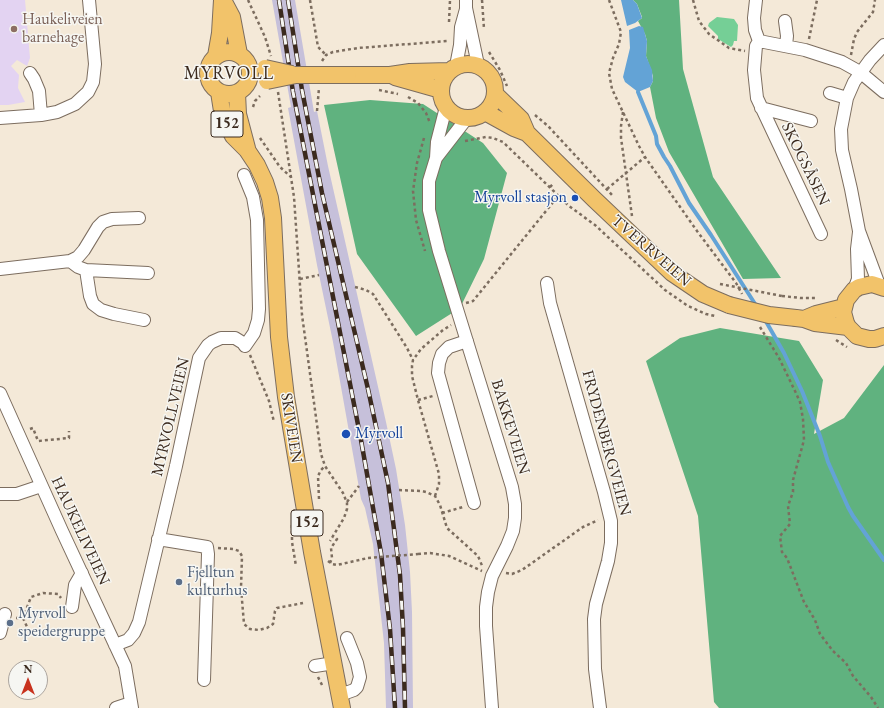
<!DOCTYPE html>
<html>
<head>
<meta charset="utf-8">
<style>
	body { margin:0 }
	#map { position:relative; width:884px; height:708px; overflow:hidden; background:#f4e9d8; font-family:"EB Garamond",serif }
	canvas { display:block }
	.north { position:absolute; left:8px; top:660px; width:40px; height:40px; box-sizing:border-box; background:#f6f6f2; border:1px solid #aba49d; border-radius:50%; rotate:0deg; font-size:11px; font-weight:700; line-height:16px; text-align:center; color:#3b2a1e }
	.north::after { content:''; display:block; margin:auto; width:14px; height:18px; background:#c8321e; clip-path:polygon(50% 0,100% 100%,50% 72%,0 100%) }
</style>
</head>
<body>
<div id="map">
<canvas width="884" height="708"></canvas>
<div class="north">N</div>
</div>
<script>
const ctx = document.querySelector('canvas').getContext('2d');
ctx.lineJoin = 'round';
function fillPath(path, color) {
  ctx.fillStyle = color;
  ctx.fill(path, 'evenodd');
}
function toPath(rows) {
  const path = new Path2D();
  for (const r of rows) {
    if (r.length === 3) {
      path.moveTo(r[0] + r[2], r[1]);
      path.arc(r[0], r[1], r[2], 0, 2 * Math.PI);
      continue;
    }
    path.moveTo(r[0], r[1]);
    for (let i = 2; i < r.length; i += 2) path.lineTo(r[i], r[i + 1]);
  }
  return path;
}
function stroke(path, color, width, dash) {
  ctx.strokeStyle = color;
  ctx.lineWidth = width;
  ctx.lineCap = dash ? 'butt' : 'round';
  ctx.setLineDash(dash || []);
  ctx.stroke(path);
}
function label(font, color, halo, rows, align = 'center') {
  ctx.font = font + ' "EB Garamond",serif';
  ctx.lineWidth = 3;
  ctx.setLineDash([]);
  ctx.textBaseline = 'middle';
  ctx.strokeStyle = halo;
  ctx.fillStyle = color;
  for (const [text, x, y, turn = 0] of rows) {
    ctx.save();
    ctx.translate(x, y);
    ctx.rotate((+turn || 0) * Math.PI / 180);
    ctx.textAlign = isNaN(turn) ? turn : align;
    if (halo) ctx.strokeText(text, 0, 0);
    ctx.fillText(text, 0, 0);
    ctx.restore();
  }
}
fillPath(toPath([
	[0,0,25,0,30,58,27,66,17,60,11,66,19,75,18,88,25,102,8,105,0,105]
]), '#e3d3f2');
fillPath(toPath([
	[272,0,295,0,314,112,317,111,328,166,386,422,396,469,405,525,410,572,412,612,413,708,386,708,384,643,373,544,365,508,361,499,333,342,317,265,288,108,291,107]
]), '#c6c0da');
fillPath(toPath([
	[717,17,734,19,738,25,737,41,734,41,733,45,731,47,718,39,718,36,708,26,709,23]
]), '#75cf96');
fillPath(toPath([
	[633,0,679,0,683,69,713,177,781,278,743,279,669,152,656,118,650,87,653,81,653,76,646,56,647,41,645,34,638,21,642,18,642,17,637,4],
	[370,100,423,104,483,143,507,173,484,259,460,308,416,336,357,254,324,105],
	[720,328,799,341,823,380,814,434,844,418,884,365,884,708,719,708,714,702,698,516,646,361,680,338]
]), '#60b27f');
fillPath(toPath([
	[621,0,633,0,637,4,642,18,635,23,627,26],
	[639,26,643,27,647,41,646,56,652,70,653,81,650,87,638,92,625,82,623,77,630,48,629,30]
]), '#63a3d6');
stroke(toPath([
	[638,92,656,136,657,144,664,157,670,166,689,203,711,235,757,307],
	[764,318,784,353,802,391,820,436,828,462,848,507,853,516,884,560]
]), '#63a3d6', 4);
const minor = toPath([
	[466,0,466,8,478,65],
	[756,0,754,18,755,30,759,41,756,46,754,70,757,98,821,234],
	[785,21,787,36,786,46],
	[759,41,805,50,842,62,860,72,884,92],
	[456,66,460,45,461,27,466,9],
	[30,73,34,79,39,91,41,115],
	[830,93,847,98],
	[446,107,437,142,436,158,429,181,429,210,439,251,512,487,515,504,515,518,513,531,507,546,492,576,488,592,486,607,486,626,492,708],
	[761,108,811,121],
	[0,118,41,115,57,112,75,104,88,92,93,82,95,64,89,0],
	[436,158,467,118],
	[70,261,78,267,86,270,148,273],
	[0,269,70,261,78,257,84,250,98,227,103,222,112,219,139,218],
	[86,270,90,296,93,304,101,310,114,314,144,320],
	[547,283,550,303,604,492,611,521,611,543,608,561,596,604,594,619,595,669,600,708],
	[879,285,859,231,851,189,842,150,841,129,847,98,854,82,870,60,884,45],
	[854,290,858,279,857,249,859,232],
	[467,341,449,347,442,354,439,363,438,373,474,503],
	[0,393,62,531,125,666,132,708],
	[0,494,17,494,41,486],
	[158,539,207,547,208,554,204,680],
	[72,607,75,585,82,573],
	[0,633,5,614],
	[115,645,128,640,134,633,139,622,176,466,199,358,208,345,212,342,221,338,235,338,243,343,245,346,254,333,258,320,259,309,257,220,253,197,244,175],
	[315,666,334,663],
	[340,695,354,690,357,687,360,677,357,663,347,638],
	[116,708,131,703]
]);
const major = toPath([
	[223,0,232,17,239,54],
	[229,73,21],
	[216,56,220,33,222,0],
	[468,91,27],
	[348,75,390,75,410,72,449,71],
	[395,77,441,90],
	[219,92,222,111,229,128,233,136,247,150,257,165,265,182,270,198,273,218,279,337,286,397,312,552,342,708],
	[237,93,238,114,247,148],
	[495,94,521,119,527,133,594,199,672,273,703,294,729,305],
	[485,112,514,128,527,133],
	[884,288,872,284,859,287,854,290,846,300,843,312,846,323,848,327,857,336,869,339,875,339,884,336],
	[796,318,804,319,815,323,848,327],
	[804,319,816,314,844,307]
]);
stroke(minor, '#7c6d5f', 14);
stroke(major, '#7c6d5f', 18);
stroke(toPath([
	[248,0,265,37,271,56],
	[310,0,318,47,326,55],
	[482,0,484,29],
	[609,0,621,32,619,44,613,58,609,73,612,89,639,146,645,157,697,231,736,283,742,294],
	[693,0,699,21,709,34,729,48,745,51],
	[449,22,450,0],
	[809,39,817,0],
	[489,52,500,70,507,86],
	[851,55,854,39,857,32,873,12,875,0],
	[322,61,326,55,333,52,358,48,448,41],
	[379,90,398,94],
	[278,92,294,197,302,315,321,454,325,466,343,493,347,503,347,509,344,518,330,541],
	[408,97,418,103,426,113,430,123],
	[253,107,255,101,260,96],
	[317,111,319,88],
	[623,112,621,126,621,138,632,216],
	[535,115,548,126,612,195],
	[260,138,280,167,291,177],
	[424,138,417,163,413,191,416,220,425,251],
	[465,141,486,137,493,138,503,142,569,206,595,225,665,290,688,306,706,314,715,316],
	[550,187,554,183],
	[607,189,645,157],
	[300,279,319,275],
	[355,287,366,290,373,294,407,348,413,360],
	[782,296,801,298,817,298],
	[466,303,473,301,559,195],
	[760,327,779,358,795,391,800,402,803,419,804,440,793,480,793,492,788,506,790,524,780,536,782,552,787,558,804,602,815,620,820,634,833,651,846,663,853,676,871,697,878,708],
	[836,340,847,347],
	[250,355,269,401,274,422],
	[418,400,433,396],
	[30,429,33,428,38,441,69,438,69,431],
	[399,490,422,491,426,492,435,496,440,505,447,528,478,556,483,568],
	[435,496,439,484,439,474,418,400,412,376,412,366,413,360,421,349,443,330,451,325],
	[319,499,318,476,321,470,325,466],
	[347,502,359,486],
	[442,513,463,507],
	[292,525,292,542,296,566],
	[218,548,233,549,239,551,242,556,241,588,244,624,250,629,259,630,267,628,273,624,275,611,277,608,303,603],
	[418,554,430,553,449,556,482,571],
	[328,561,332,564,337,565,368,558],
	[330,563,332,558,331,548,337,539,333,537],
	[506,573,512,574,522,570,583,527,598,520],
	[16,618,23,618,31,597,43,593,58,594,61,598],
	[23,618,28,629,34,636],
	[318,677,323,687]
]), '#7c6d5f', 2.5, [3, 3]);
stroke(minor, '#fff', 12);
stroke(major, '#f2c36a', 16);
const rail = toPath([
	[279,0,293,92,361,440,381,553,390,629,395,708],
	[288,0,302,90,322,193,368,389,388,483,400,575,403,628,405,708]
]);
stroke(rail, '#3b2a1e', 4.5);
stroke(rail, '#f6f6f2', 3, [9]);
const majorBridge = toPath([
	[265,68,292,74],
	[267,81,296,75,348,75],
	[729,305,769,315,796,318]
]);
stroke(majorBridge, '#7c6d5f', 18, []);
stroke(toPath([
	[720,284,782,296],
	[368,558,418,554]
]), '#7c6d5f', 2.5, [3, 3]);
stroke(majorBridge, '#f2c36a', 16);
for (const [x, y, r, color] of [
	[14,29,4,"#8d6e63"],
	[575,198,4,"#1a4fb4"],
	[346,434,5,"#1a4fb4"],
	[179,582,4,"#5c6f8a"],
	[10,623,4,"#5c6f8a"]
]) {
  const dot = new Path2D();
  dot.arc(x, y, r, 0, 2 * Math.PI);
  ctx.fillStyle = color;
  ctx.fill(dot);
  stroke(dot, '#f6f6f2', 1.5);
}
for (const [x, y, w] of [
	[227,124,32],
	[307,523,32]
]) {
  const box = new Path2D();
  box.roundRect(x - w / 2, y - 13, w, 26, 3);
  ctx.fillStyle = '#f6f6f2';
  ctx.fill(box);
  stroke(box, '#3b2a1e', 1);
}
label('bold 15px', '#3b2a1e', null, [
	["152",227,124],
	["152",307,523]
]);
label('16px', '#785e54', '#f6f6f2', [
	["Haukeliveien",22,20],
	["barnehage",22,38]
], 'left');
label('16px', '#3b2a1e', '#f6f6f2', [
	["SKOGSÅSEN",805,164,64],
	["TVERRVEIEN",651,251,41],
	["MYRVOLLVEIEN",171,417,-77],
	["BAKKEVEIEN",510,427,73],
	["SKIVEIEN",291,428,81],
	["FRYDENBERGVEIEN",606,443,75],
	["HAUKELIVEIEN",80,531,65]
]);
label('16px', '#164399', '#f6f6f2', [
	["Myrvoll stasjon",567,198],
	["Myrvoll",355,434,"left"]
], 'right');
label('16px', '#4e5e75', '#f6f6f2', [
	["Fjelltun",187,573],
	["kulturhus",187,591],
	["Myrvoll",18,614],
	["speidergruppe",18,632]
], 'left');
ctx.letterSpacing = '1px';
label('18px', '#3b2a1e', '#f6f6f2', [
	["MYRVOLL",229,74]
]);
ctx.letterSpacing = '0px';
</script>
</body>
</html>
